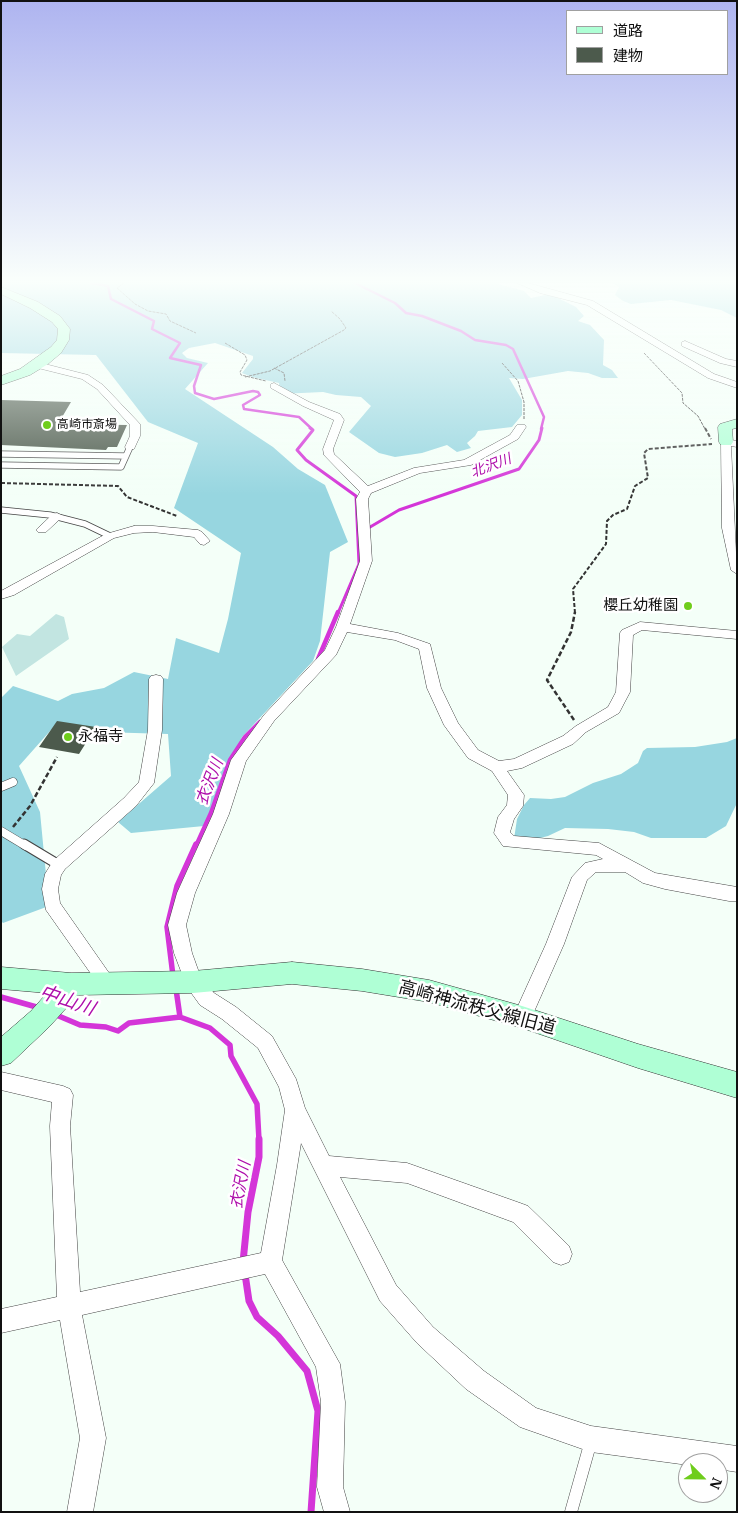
<!DOCTYPE html>
<html>
<head>
<meta charset="utf-8">
<style>
	body { margin:0 }
	#map { position:relative; width:738px; height:1513px; overflow:hidden; background:#f4fff8; font-family:"IBM Plex Serif","Noto Sans JP",serif }
	canvas { display:block }
	.frame { position:absolute; inset:0; border:2px solid #111; pointer-events:none }
	.legend { position:absolute; left:566px; top:10px; width:162px; height:65px; box-sizing:border-box; background:#fff; border:1px solid #a0a0a0; margin:0; padding:6px 9px; list-style:none; font-size:15px; color:#111 }
	.legend li { display:flex; align-items:center; gap:10px; height:25px }
	.legend b { width:25px; border:1px solid #a0a0a0 }
	.north { position:absolute; left:678px; top:1453px; width:50px; height:50px; box-sizing:border-box; background:#fff; border:1px solid #a0a0a0; border-radius:50%; rotate:113deg; font-size:14px; font-weight:700; line-height:20px; text-align:center; color:#111 }
	.north::after { content:''; display:block; margin:auto; width:18px; height:22px; background:#6fcd1c; clip-path:polygon(50% 0,100% 100%,50% 72%,0 100%) }
</style>
</head>
<body>
<div id="map">
<canvas width="738" height="1513"></canvas>
<div class="frame"></div>
<ul class="legend">
<li><b style="height:6px;background:#afffd5"></b>道路</li>
<li><b style="height:14px;background:#4c5a4c"></b>建物</li>
</ul>
<div class="north">N</div>
</div>
<script>
const ctx = document.querySelector('canvas').getContext('2d');
ctx.lineJoin = 'round';
function fillPath(path, color) {
  ctx.fillStyle = color;
  ctx.fill(path, 'evenodd');
}
function toPath(rows) {
  const path = new Path2D();
  for (const r of rows) {
    path.moveTo(r[0], r[1]);
    for (let i = 2; i < r.length; i += 2) path.lineTo(r[i], r[i + 1]);
  }
  return path;
}
function stroke(path, color, width, dash) {
  ctx.strokeStyle = color;
  ctx.lineWidth = width;
  ctx.lineCap = dash ? 'butt' : 'round';
  ctx.setLineDash(dash || []);
  ctx.stroke(path);
}
function label(font, color, halo, rows, align = 'center') {
  ctx.font = font + ' "IBM Plex Serif","Noto Sans JP",serif';
  ctx.lineWidth = 5;
  ctx.setLineDash([]);
  ctx.textBaseline = 'middle';
  ctx.strokeStyle = halo;
  ctx.fillStyle = color;
  for (const [text, x, y, turn = 0] of rows) {
    ctx.save();
    ctx.translate(x, y);
    ctx.rotate((+turn || 0) * Math.PI / 180);
    ctx.textAlign = isNaN(turn) ? turn : align;
    if (halo) ctx.strokeText(text, 0, 0);
    ctx.fillText(text, 0, 0);
    ctx.restore();
  }
}
fillPath(toPath([
	[1,283,499,283,498,284,524,291,531,298,550,294,576,307,584,316,578,321,590,325,604,340,603,365,612,370,618,378,602,378,588,373,568,371,523,379,509,378,522,400,522,415,512,427,478,431,475,436,467,443,471,448,457,452,447,445,422,453,395,457,379,453,349,432,371,406,361,397,336,395,323,392,280,394,279,383,252,377,242,373,253,359,253,356,215,343,189,348,182,353,187,358,208,363,185,389,273,447,298,469,325,485,348,542,330,552,320,641,313,661,242,737,204,826,131,833,118,822,171,776,168,734,101,732,58,722,19,766,40,812,49,906,3,923,1,921,1,698,13,686,58,701,72,694,104,688,134,672,168,679,176,638,219,653,228,619,241,553,174,508,198,443,148,422,96,355,1,353],
	[612,283,737,283,737,318,721,310,671,300,631,304,623,301,615,295,619,287],
	[737,738,737,803,726,826,706,838,651,838,634,832,608,829,565,828,548,836,528,841,514,839,517,819,524,805,530,798,551,799,565,797,593,783,621,774,638,763,643,751,647,748,695,747,727,742]
]), '#97d6e0');
fillPath(toPath([
	[56,614,64,617,69,639,16,676,2,647,17,634,30,636]
]), '#c2e5e1');
stroke(toPath([
	[91,283,108,286,111,299,154,321,152,329,180,343,170,358,201,365,194,386,195,393,214,399,253,391,258,392,260,395,243,405,244,409,299,417,312,429],
	[355,283,395,303,406,313,422,316,461,331,475,340,506,345,513,349,544,417,541,429]
]), '#d435d8', 2.5);
stroke(toPath([
	[310,428,313,430,297,450,306,460,356,496,359,564,338,613],
	[365,530,399,510,519,469,539,440,542,428]
]), '#d435d8', 3);
stroke(toPath([
	[318,659,338,612],
	[196,846,211,813,230,760,245,737,260,722]
]), '#d435d8', 4.5);
stroke(toPath([
	[173,976,167,927,177,886,196,844],
	[176,989,180,1017],
	[1,997,40,1008],
	[54,1014,80,1025,106,1027,118,1031,129,1023,180,1017,210,1028,230,1045,231,1056,257,1104,259,1140]
]), '#d435d8', 5.5);
stroke(toPath([
	[243,1262,248,1212,259,1157,259,1139],
	[245,1274,249,1301,257,1317,278,1336,307,1371,318,1411,311,1512]
]), '#d435d8', 7);
fillPath(toPath([
	[1,400,71,402,58,424,127,425,117,447,108,447,106,450,1,445],
	[57,721,96,727,79,754,39,747]
]), '#4c5a4c');
const laneFar3 = toPath([
	[1,454,126,456],
	[1,465,121,467,130,447],
	[1,510,50,515,85,524,110,536]
]);
const laneFar2 = toPath([
	[1,787,13,782],
	[1,831,26,846]
]);
const laneFar1 = toPath([
	[24,844,59,865]
]);
const lane = toPath([
	[571,1512,591,1441]
]);
const street = toPath([
	[517,283,528,283,593,301,714,374,737,382,737,388,708,378,587,305,540,293,517,283],
	[685,341,726,359,737,361,737,367,720,363,682,346,682,342,685,341],
	[37,362,88,375,103,385,140,424,140,436,134,449,126,449,125,447,130,436,130,425,97,389,82,379,34,367,34,363,37,362],
	[274,383,309,402,340,414,344,420,333,449,334,454,368,486,414,468,464,460,510,435,517,425,525,425,526,427,518,439,471,465,420,473,371,493,368,499,372,561,350,624,398,633,430,644,441,688,458,723,478,750,499,761,514,759,563,736,576,726,608,707,616,692,620,633,622,630,640,622,737,631,737,639,642,630,633,635,630,692,619,713,586,732,573,744,522,768,507,771,524,795,523,806,514,819,510,832,514,836,599,843,655,873,737,887,737,901,729,901,665,889,643,883,625,872,596,872,587,880,564,944,529,1023,522,1025,515,1023,513,1017,546,944,572,877,585,863,603,859,596,855,503,846,494,833,498,817,507,805,508,795,492,771,468,758,444,725,427,688,419,649,395,640,347,632,336,655,274,721,246,761,229,814,195,893,186,925,192,953,201,978,214,993,236,1007,272,1036,296,1079,305,1108,329,1156,407,1163,520,1203,528,1206,569,1246,572,1254,569,1262,561,1265,553,1262,513,1222,407,1183,340,1177,396,1285,433,1327,484,1371,536,1408,591,1426,737,1446,737,1472,718,1469,718,1463,688,1463,688,1465,591,1452,520,1427,466,1389,417,1343,380,1301,301,1143,282,1260,340,1364,345,1402,343,1487,350,1512,324,1512,317,1487,321,1402,316,1367,265,1274,82,1315,106,1438,93,1512,67,1512,80,1438,60,1320,1,1333,1,1309,57,1297,50,1126,52,1102,1,1090,1,1072,63,1086,70,1089,73,1095,70,1126,80,1292,261,1253,277,1165,285,1110,279,1087,258,1048,222,1019,200,1005,187,987,174,953,168,925,177,893,213,814,231,760,264,715,325,650,336,627,360,561,356,499,360,492,324,455,323,449,334,420,303,406,271,388,271,384,274,383],
	[726,439,737,441,737,447,731,446,737,574,731,570,722,528,721,442,726,439],
	[57,513,63,516,61,518,46,532,38,532,36,530,38,528,53,514,57,513],
	[134,526,153,526,198,530,202,532,210,541,204,545,200,544,194,537,153,532,134,533,114,538,14,595,1,599,1,591,106,534,134,526],
	[156,675,161,676,163,679,162,730,154,783,136,806,65,869,61,875,58,889,60,903,116,983,113,988,107,991,101,988,46,910,42,889,45,874,53,861,124,798,139,782,148,730,149,679,151,676,156,675]
]);
const secondary = toPath([
	[1,287,38,302,60,316,70,329,69,340,61,353,48,364,30,375,1,385,1,376,20,369,51,347,57,340,58,329,52,322,30,308,1,294,1,287],
	[737,419,737,428,732,429,733,442,731,445,721,445,719,442,718,427,720,424,737,419],
	[292,962,362,969,429,980,522,1006,638,1044,737,1072,737,1098,638,1068,522,1028,429,1002,362,991,292,984,193,993,78,995,49,1027,11,1063,1,1066,1,1037,31,1011,47,993,1,989,1,967,71,973,193,971,292,962]
]);
stroke(laneFar3, '#444', 7);
stroke(laneFar2, '#444', 9);
stroke(laneFar1, '#444', 11);
stroke(lane, '#444', 13);
stroke(street, '#444', 1);
stroke(secondary, '#333', 1);
stroke(toPath([
	[124,283,117,288,135,304,148,311,166,314,170,321,196,333],
	[225,343,245,355,247,360,240,372,241,375,266,381],
	[644,353,682,393,683,403,698,416,705,429],
	[502,363,518,381,524,402,524,419],
	[274,368,284,373,285,381],
	[245,377,270,371,344,330,346,328,340,319,331,311]
]), '#333', 1, [3, 1]);
stroke(toPath([
	[705,428,711,439],
	[1,483,118,486,127,497,177,516],
	[575,613,573,589,606,544,607,521,613,515,627,509,635,486,648,478,644,453,648,449,712,444]
]), '#333', 2, [4, 2]);
stroke(toPath([
	[574,720,547,680,571,632,575,612],
	[13,827,30,806,57,757]
]), '#333', 2.5, [5, 2.5]);
stroke(laneFar3, '#fff', 5.5);
stroke(laneFar2, '#fff', 8);
stroke(laneFar1, '#fff', 9);
stroke(lane, '#fff', 12);
fillPath(street, '#fff');
fillPath(secondary, '#afffd5');
const sky = ctx.createLinearGradient(0, 0, 0, 495);
sky.addColorStop(0, '#aeb4f0');
sky.addColorStop(0.57, '#fafffc');
sky.addColorStop(1, '#fafffc00');
ctx.fillStyle = sky;
ctx.fillRect(0, 0, 738, 495);
for (const [x, y, r, color] of [
	[47,425,5,"#6fcd1c"],
	[688,606,5,"#6fcd1c"],
	[68,737,5,"#6fcd1c"]
]) {
  const dot = new Path2D();
  dot.arc(x, y, r, 0, 2 * Math.PI);
  ctx.fillStyle = color;
  ctx.fill(dot);
  stroke(dot, '#fff', 2);
}
label('12px', '#111', '#fff', [
	["高崎市斎場",57,425]
], 'left');
label('italic 14px', '#ae0eab', '#fff', [
	["北沢川",491,466,-21]
]);
label('15px', '#111', '#fff', [
	["櫻丘幼稚園",678,606],
	["永福寺",78,737,"left"]
], 'right');
label('italic 16px', '#ae0eab', '#fff', [
	["衣沢川",210,782,-69],
	["衣沢川",241,1185,-79]
]);
label('18px', '#111', '#fff', [
	["高崎神流秩父線旧道",477,1008,15]
]);
label('italic 19px', '#ae0eab', '#fff', [
	["中山川",67,1001,19]
]);
</script>
</body>
</html>
